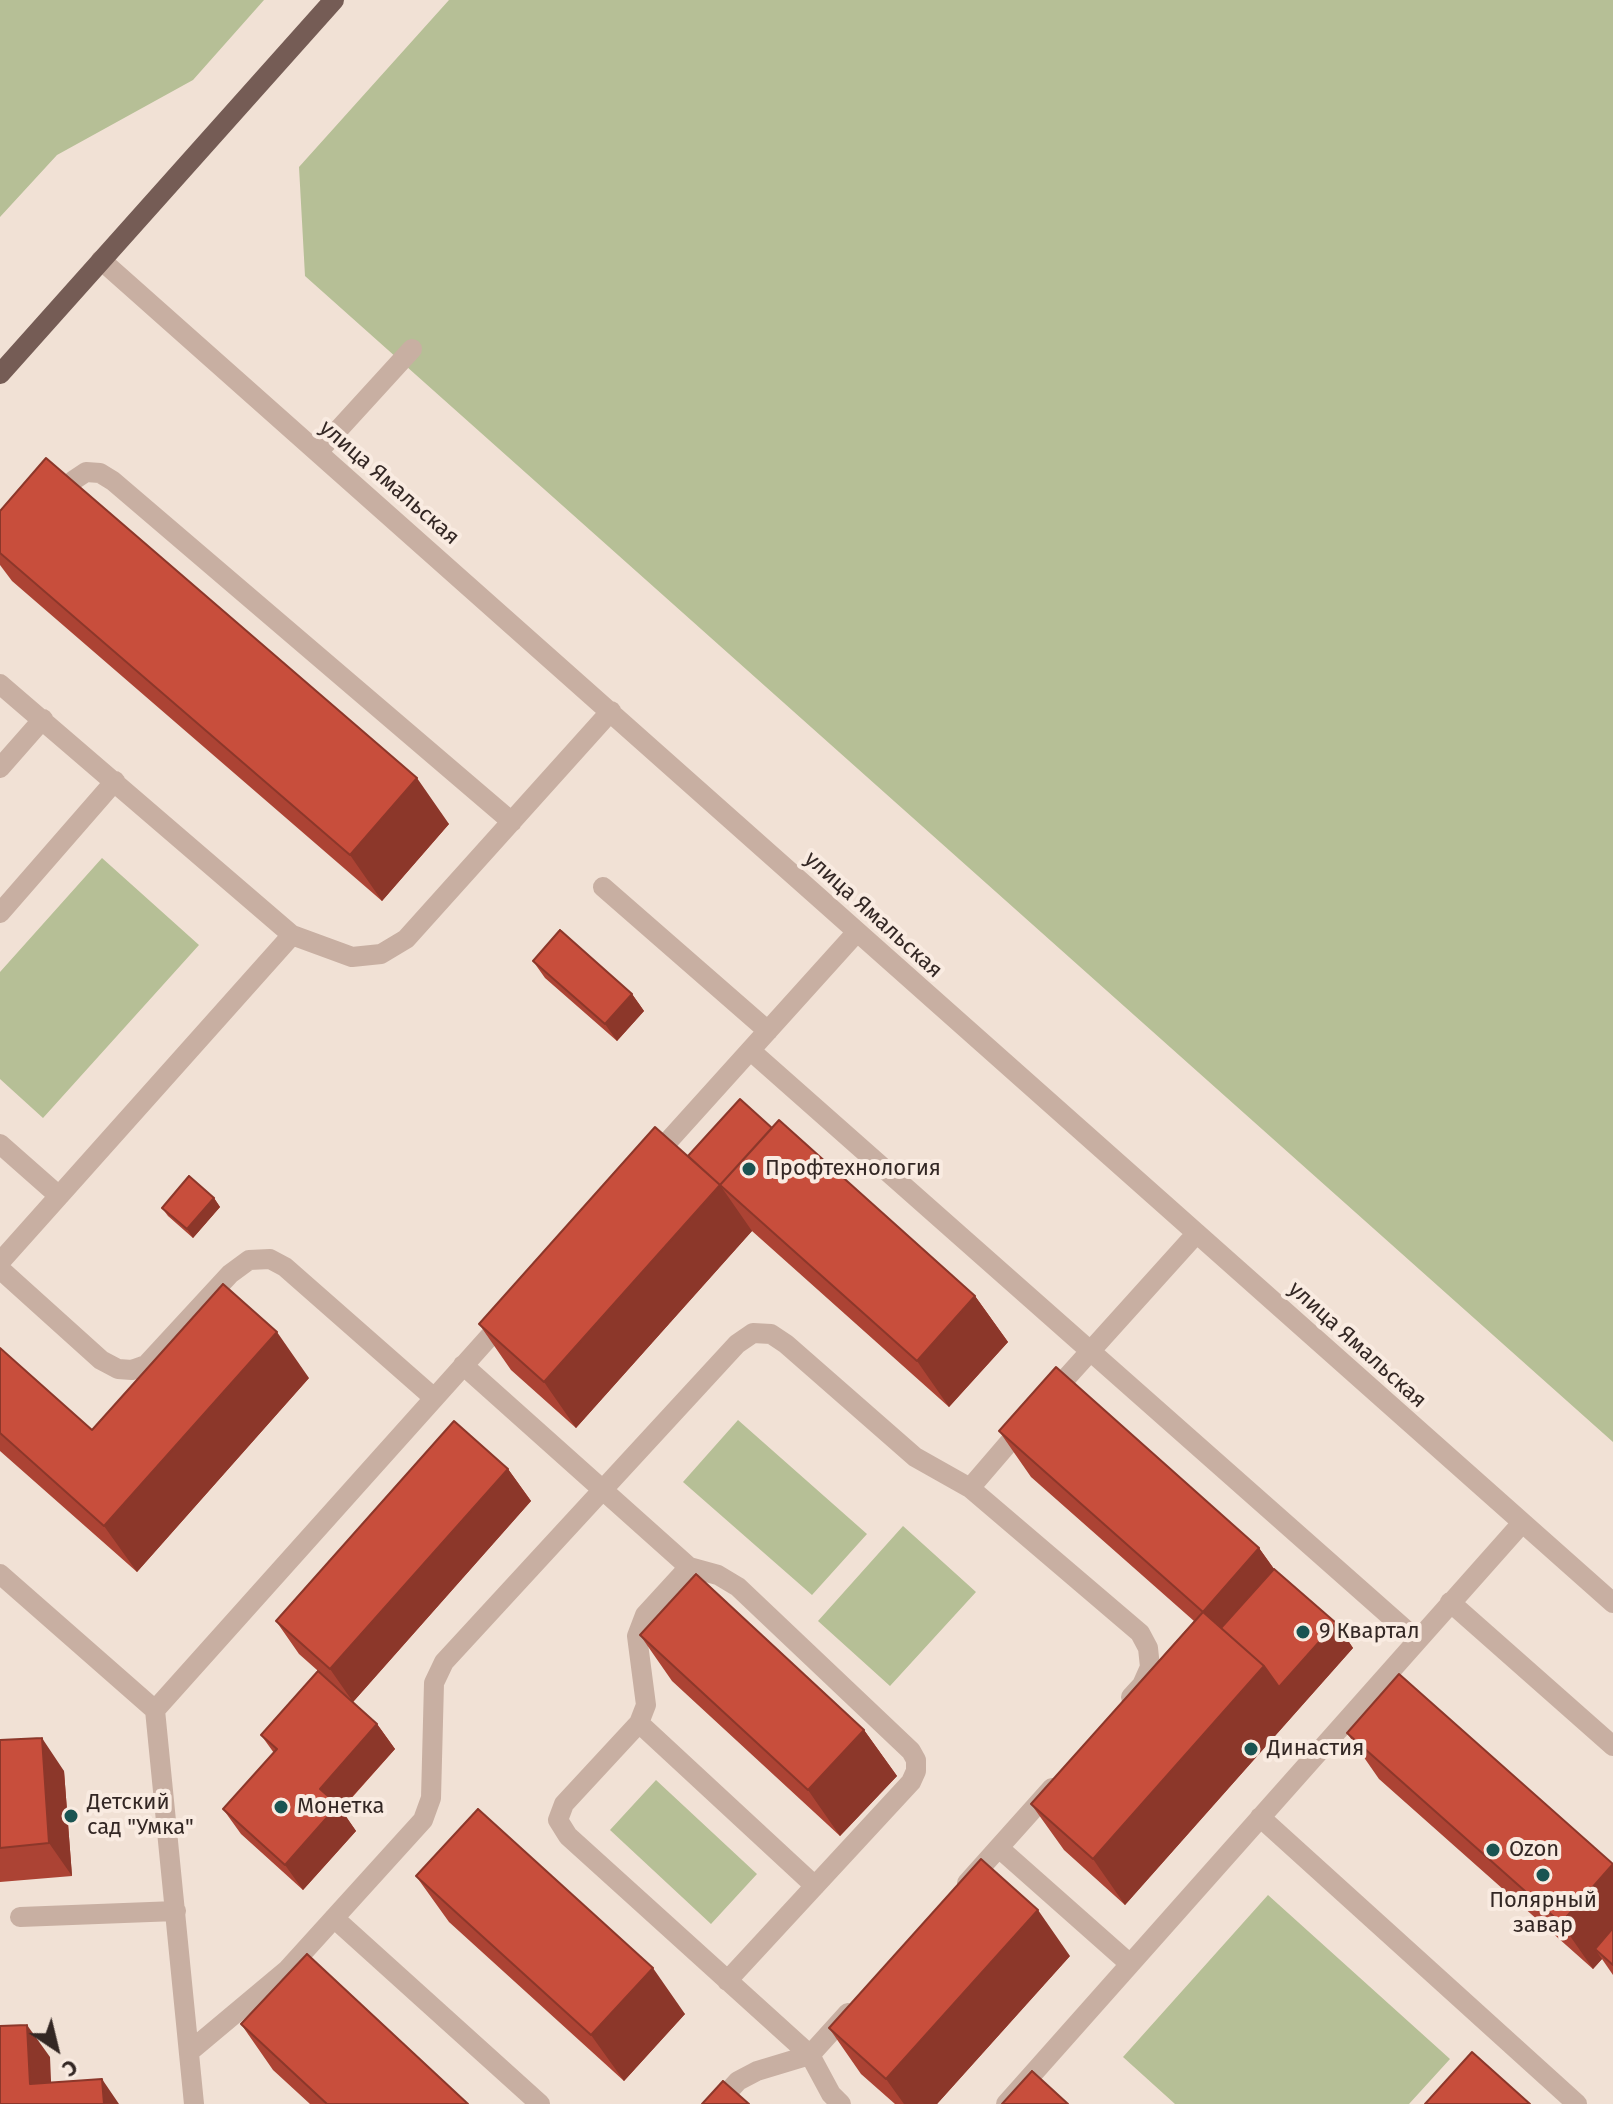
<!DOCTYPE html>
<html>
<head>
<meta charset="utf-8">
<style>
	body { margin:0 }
	#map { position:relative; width:1613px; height:2104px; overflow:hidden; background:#f1e1d5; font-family:"Fira Sans",sans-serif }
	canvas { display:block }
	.north { position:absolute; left:16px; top:2008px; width:80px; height:80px; -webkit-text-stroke:6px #f9ebe1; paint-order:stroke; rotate:145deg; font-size:22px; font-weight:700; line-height:32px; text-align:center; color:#332724 }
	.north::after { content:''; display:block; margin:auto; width:28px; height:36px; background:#332724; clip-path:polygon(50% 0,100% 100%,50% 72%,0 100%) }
</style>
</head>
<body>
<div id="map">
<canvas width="1613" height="2104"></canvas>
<div class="north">С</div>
</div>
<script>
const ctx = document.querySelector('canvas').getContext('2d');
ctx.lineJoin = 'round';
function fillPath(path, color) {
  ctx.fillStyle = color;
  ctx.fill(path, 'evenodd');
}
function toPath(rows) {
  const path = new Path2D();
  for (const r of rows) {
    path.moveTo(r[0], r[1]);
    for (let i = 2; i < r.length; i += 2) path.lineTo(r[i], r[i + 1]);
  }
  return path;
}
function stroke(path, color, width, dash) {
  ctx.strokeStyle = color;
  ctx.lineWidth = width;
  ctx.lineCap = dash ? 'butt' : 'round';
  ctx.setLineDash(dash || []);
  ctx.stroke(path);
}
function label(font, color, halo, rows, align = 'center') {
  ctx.font = font + ' "Fira Sans",sans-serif';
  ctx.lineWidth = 8;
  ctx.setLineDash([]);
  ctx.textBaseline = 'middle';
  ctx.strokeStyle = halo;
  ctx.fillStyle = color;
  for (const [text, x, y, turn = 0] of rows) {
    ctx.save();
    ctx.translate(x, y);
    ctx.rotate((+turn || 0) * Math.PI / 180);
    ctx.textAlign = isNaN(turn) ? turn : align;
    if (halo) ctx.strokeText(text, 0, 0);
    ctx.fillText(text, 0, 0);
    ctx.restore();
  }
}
fillPath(toPath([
	[0,0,264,0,193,80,57,155,0,217],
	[449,0,1613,0,1613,1442,305,276,299,167],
	[102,858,199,945,43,1118,0,1079,0,972],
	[738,1420,867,1534,812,1595,683,1482],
	[903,1526,976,1592,890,1686,818,1621],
	[656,1780,757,1874,711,1924,610,1830],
	[1268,1895,1450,2059,1409,2104,1175,2104,1123,2057]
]), '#b6bf96');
stroke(toPath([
	[101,260,1613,1603],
	[318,452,412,349],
	[54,502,74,480,86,472,100,473,113,481,512,822],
	[0,684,292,935,352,957,381,954,406,939,611,711],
	[0,768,43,719],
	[603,887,768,1031],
	[0,913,115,781],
	[751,1051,1416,1639],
	[0,1144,59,1196,292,935],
	[653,1158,856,933],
	[0,1262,59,1196],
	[0,1269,101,1360,118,1369,132,1370,146,1365,230,1274,249,1260,270,1259,285,1267,434,1398],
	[463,1365,689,1567,718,1575,738,1587,911,1751,916,1760,916,1771,911,1782,727,1981],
	[1049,1397,1196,1234],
	[1025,1424,970,1488,1140,1633,1148,1648,1150,1667,1142,1685,1131,1697],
	[689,1567,645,1615,637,1636,646,1705,639,1723,564,1804,558,1820,568,1836,810,2055,831,2094,841,2104],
	[0,1574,155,1710,194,2104],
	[1450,1602,1613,1746],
	[155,1710,507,1317],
	[639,1723,815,1886],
	[1260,1817,1577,2104],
	[999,1848,1130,1964],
	[967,1883,1052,1788],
	[20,1917,176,1911],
	[334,1918,540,2104],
	[189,2052,287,1970,423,1820,431,1798,434,1683,444,1662,737,1344,753,1333,771,1334,786,1344,915,1457,970,1488],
	[717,2104,738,2081,757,2071,810,2055,848,2013],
	[1006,2104,1522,1523]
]), '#c8afa2', 20);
stroke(toPath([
	[0,374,334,0]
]), '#755c55', 20);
fillPath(toPath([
	[0,511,449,824,382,901,12,581,0,565],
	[533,961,632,994,644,1011,617,1041,545,978],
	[772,1128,975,1296,1008,1342,949,1407,752,1231,576,1428,511,1370,479,1324,688,1156],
	[214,1198,220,1207,193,1238,168,1216,162,1208],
	[0,1348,92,1430,309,1378,137,1572,0,1451],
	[999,1431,1259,1548,1274,1569,1336,1623,1353,1648,1125,1905,1064,1850,1031,1804,1194,1621,1031,1477],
	[508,1469,531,1501,353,1702,299,1654,276,1621],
	[640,1635,864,1730,897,1776,840,1836,672,1681],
	[377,1724,395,1749,341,1810,356,1831,303,1890,241,1834,223,1809,274,1753,261,1735],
	[1347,1733,1613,1864,1613,1975,1602,1959,1593,1969,1379,1779],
	[0,1740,64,1771,72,1876,0,1882],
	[416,1876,685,2014,624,2081,449,1922],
	[1070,1956,937,2104,895,2104,861,2074,829,2028],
	[241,2024,468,2104,310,2104,273,2070]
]), '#ac4334');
fillPath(toPath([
	[417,778,449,824,382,901,350,855],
	[632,994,644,1011,617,1041,605,1024],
	[720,1185,752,1231,576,1428,544,1382],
	[214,1198,220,1207,193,1238,187,1229],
	[975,1296,1008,1342,949,1407,917,1361],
	[277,1332,309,1378,137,1572,104,1526],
	[508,1469,531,1501,353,1702,330,1669],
	[1259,1548,1292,1594,1240,1652,1203,1612],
	[1336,1623,1353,1648,1125,1905,1093,1859,1264,1666],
	[377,1724,395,1749,341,1809,356,1831,303,1890,285,1865,320,1789],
	[864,1730,897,1776,840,1836,808,1790],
	[42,1738,64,1771,72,1876,49,1843],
	[1613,1865,1613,1947,1595,1949,1602,1959,1593,1969,1561,1923],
	[1038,1910,1070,1956,937,2104,904,2104,886,2079],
	[653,1968,685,2014,624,2081,591,2035],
	[27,2025,50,2057,52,2104,30,2084],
	[102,2079,119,2104,104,2104]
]), '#8c372a');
const building = toPath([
	[46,458,417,778,350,855,0,553,0,511,46,458],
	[560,930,632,994,605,1024,533,961,560,930],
	[740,1099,772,1128,720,1185,688,1156,740,1099],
	[779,1120,975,1296,917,1361,720,1185,544,1382,479,1324,655,1127,720,1185,779,1120],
	[189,1176,214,1198,187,1229,162,1208,189,1176],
	[223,1284,277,1332,104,1526,0,1433,0,1348,92,1430,223,1284],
	[1056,1367,1259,1548,1203,1612,999,1431,1056,1367],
	[454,1421,508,1469,330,1669,276,1621,454,1421],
	[1274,1569,1336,1623,1279,1687,1264,1666,1221,1628,1274,1569],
	[696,1574,864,1730,808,1790,640,1635,696,1574],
	[1203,1612,1264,1666,1093,1859,1031,1804,1203,1612],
	[318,1671,377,1724,320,1789,338,1805,285,1865,223,1809,277,1749,261,1735,318,1671],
	[1399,1674,1613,1864,1561,1923,1347,1733,1399,1674],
	[42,1738,49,1843,0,1848,0,1740,42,1738],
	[478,1809,653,1968,591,2035,416,1876,478,1809],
	[981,1859,1038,1910,886,2079,829,2028,981,1859],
	[1613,1928,1613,1965,1595,1949,1613,1928],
	[307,1954,468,2104,327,2104,241,2024,307,1954],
	[27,2025,30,2084,102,2079,104,2104,0,2104,0,2026,27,2025],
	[1472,2052,1530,2104,1425,2104,1472,2052],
	[1032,2071,1068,2104,1002,2104,1032,2071],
	[723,2081,749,2104,702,2104,723,2081]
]);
fillPath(building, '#c84e3c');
stroke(building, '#8c372a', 2);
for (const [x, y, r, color] of [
	[749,1169,8,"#1a5452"],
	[1303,1632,8,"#1a5452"],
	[1251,1749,8,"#1a5452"],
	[281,1807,8,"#1a5452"],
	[71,1816,8,"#1a5452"],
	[1493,1850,8,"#1a5452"],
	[1543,1875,8,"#1a5452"]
]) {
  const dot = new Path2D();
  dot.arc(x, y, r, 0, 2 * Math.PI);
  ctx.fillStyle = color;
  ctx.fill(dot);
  stroke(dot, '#f9ebe1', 3);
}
label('22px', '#332724', '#f9ebe1', [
	["улица Ямальская",389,483,41],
	["улица Ямальская",873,915,42],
	["улица Ямальская",1357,1345,42]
]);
label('22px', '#332724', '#f9ebe1', [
	["Профтехнология",765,1169],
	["9 Квартал",1319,1632],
	["Династия",1267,1749],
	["Детский",87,1803],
	["сад \"Умка\"",87,1828],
	["Монетка",297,1807],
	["Ozon",1509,1850],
	["Полярный",1543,1901,"center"],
	["завар",1543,1926,"center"]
], 'left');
</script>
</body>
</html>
